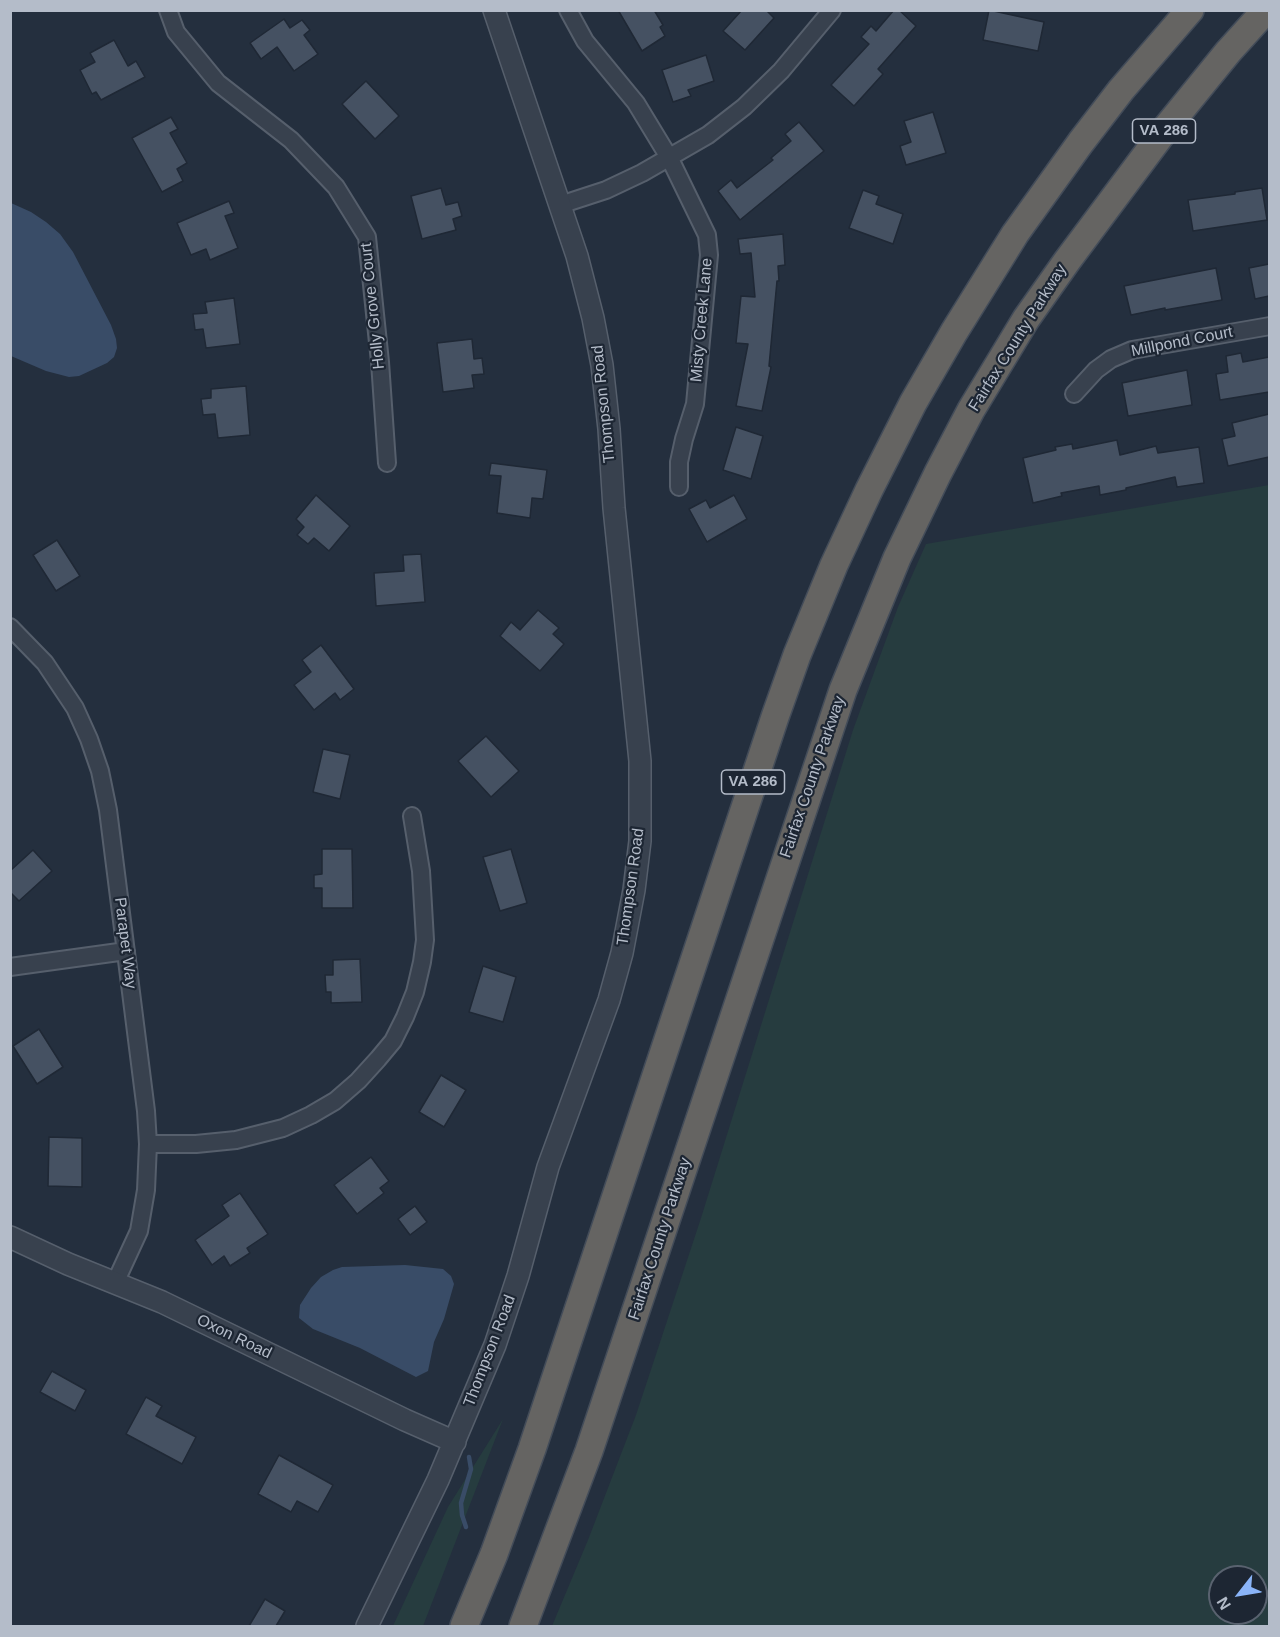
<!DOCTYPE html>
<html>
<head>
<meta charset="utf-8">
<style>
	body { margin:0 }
	#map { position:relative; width:1280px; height:1637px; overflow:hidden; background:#242f3e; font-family:Arial,sans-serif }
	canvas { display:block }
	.frame { position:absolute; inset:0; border:12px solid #b4bcc9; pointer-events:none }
	.north { position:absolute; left:1208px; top:1565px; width:60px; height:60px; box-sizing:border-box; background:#1d2633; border:2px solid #59626f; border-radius:50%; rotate:239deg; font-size:16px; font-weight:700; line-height:24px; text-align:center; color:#b4bcc9 }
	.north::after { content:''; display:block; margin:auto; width:21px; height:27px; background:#8ab4f8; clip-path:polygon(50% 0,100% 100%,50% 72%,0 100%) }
</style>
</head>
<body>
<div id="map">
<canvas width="1280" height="1637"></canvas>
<div class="frame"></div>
<div class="north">N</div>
</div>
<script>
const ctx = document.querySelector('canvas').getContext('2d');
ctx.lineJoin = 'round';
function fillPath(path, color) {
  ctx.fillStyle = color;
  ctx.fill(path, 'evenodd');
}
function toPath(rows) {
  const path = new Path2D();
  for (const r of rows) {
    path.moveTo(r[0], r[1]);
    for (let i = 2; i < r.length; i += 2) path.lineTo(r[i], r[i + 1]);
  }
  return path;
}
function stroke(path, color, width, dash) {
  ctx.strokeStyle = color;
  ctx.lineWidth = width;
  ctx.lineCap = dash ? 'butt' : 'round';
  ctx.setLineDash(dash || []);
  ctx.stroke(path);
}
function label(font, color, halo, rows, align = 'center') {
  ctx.font = font + ' Arial,sans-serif';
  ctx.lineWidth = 4.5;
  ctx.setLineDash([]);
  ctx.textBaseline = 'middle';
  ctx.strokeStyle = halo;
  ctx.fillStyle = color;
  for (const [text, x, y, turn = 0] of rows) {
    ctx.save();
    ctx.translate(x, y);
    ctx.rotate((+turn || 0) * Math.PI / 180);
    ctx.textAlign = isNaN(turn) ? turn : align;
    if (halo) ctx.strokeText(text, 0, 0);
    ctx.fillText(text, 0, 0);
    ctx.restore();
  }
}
fillPath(toPath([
	[1269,485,1269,1626,552,1626,588,1540,636,1415,701,1218,853,730,898,607,926,544],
	[1220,1577,1256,1577,1256,1613,1220,1613],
	[503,1419,423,1626,393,1626,448,1507]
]), '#263c3f');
fillPath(toPath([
	[11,203,31,212,46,222,60,234,73,252,111,325,116,339,117,348,114,357,107,363,79,376,69,377,46,371,11,356],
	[405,1265,443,1269,451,1276,454,1284,444,1319,434,1342,428,1371,416,1377,360,1348,313,1329,299,1318,300,1305,311,1288,321,1277,333,1270,342,1267]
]), '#394c67');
stroke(toPath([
	[466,1527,462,1515,461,1503,471,1469,469,1457]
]), '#394c67', 4.5);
const building = toPath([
	[618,10,654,10,663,25,660,27,665,36,642,51,618,10],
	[742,10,766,10,774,18,745,50,723,31,742,10],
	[894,10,899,10,916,26,878,69,883,74,854,106,831,85,869,44,861,37,871,26,876,31,894,10],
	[989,10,1044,22,1038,51,983,40,989,10],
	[284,19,290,28,302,20,310,30,304,35,318,54,294,71,277,47,261,59,250,43,284,19],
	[114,40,128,66,136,61,145,77,101,100,96,92,92,94,80,70,95,62,90,53,114,40],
	[706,55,714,81,688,90,691,96,673,102,662,70,706,55],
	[366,81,399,116,375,139,342,104,366,81],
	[933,112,946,153,906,165,900,146,911,142,904,121,933,112],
	[171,117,178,129,170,133,187,163,177,169,183,181,162,192,132,138,171,117],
	[799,122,824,151,740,220,718,191,731,180,737,188,773,160,771,158,791,141,785,134,799,122],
	[441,188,446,205,458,202,462,216,453,219,456,230,422,239,411,196,441,188],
	[1262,188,1267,220,1193,231,1188,200,1235,194,1235,192,1262,188],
	[863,190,879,196,876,204,903,214,893,244,849,228,863,190],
	[229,201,234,213,225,216,238,248,210,260,206,249,191,255,177,223,229,201],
	[783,234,785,265,778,266,779,281,777,281,769,366,771,367,762,411,736,406,748,344,736,343,741,296,755,297,751,253,740,254,738,239,783,234],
	[1269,264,1269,296,1255,299,1249,268,1269,264],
	[1216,268,1222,300,1165,310,1165,308,1131,315,1124,286,1216,268],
	[234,298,240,344,206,348,203,329,195,330,193,314,207,313,205,302,234,298],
	[472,339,474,359,482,358,484,374,472,375,474,388,443,392,437,343,472,339],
	[1241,353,1243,362,1269,357,1269,392,1220,400,1216,374,1228,372,1226,356,1241,353],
	[1187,370,1192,405,1128,416,1122,383,1187,370],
	[246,386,250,435,218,438,215,414,203,415,201,399,211,398,211,389,246,386],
	[1269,414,1269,457,1228,466,1222,439,1235,436,1232,423,1269,414],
	[736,427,763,436,751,479,723,470,736,427],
	[1117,440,1120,455,1156,446,1158,453,1199,447,1204,483,1177,487,1175,477,1126,488,1126,490,1100,495,1099,486,1061,493,1062,496,1033,503,1023,458,1056,450,1055,447,1072,444,1073,449,1117,440],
	[491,463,547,470,543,499,532,498,530,518,497,513,501,476,489,475,491,463],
	[316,495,350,526,329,551,314,538,308,544,297,535,304,527,296,519,316,495],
	[734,495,747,519,707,542,689,509,706,500,710,508,734,495],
	[57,540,80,576,56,591,33,555,57,540],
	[421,554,425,602,376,606,374,573,404,571,403,555,421,554],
	[538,610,559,628,553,634,564,644,540,671,500,636,511,622,520,630,538,610],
	[321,645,354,689,340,700,335,693,314,710,294,685,311,672,302,660,321,645],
	[486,736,519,771,491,797,458,761,486,736],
	[323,749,350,755,340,799,313,792,323,749],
	[322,849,352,849,353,908,322,908,322,888,314,888,314,875,322,874,322,849],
	[511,849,527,903,500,911,483,857,511,849],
	[33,850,52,871,19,901,10,892,10,871,33,850],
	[360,959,362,1002,331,1003,331,992,326,992,325,975,333,975,333,960,360,959],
	[483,966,516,977,503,1022,469,1012,483,966],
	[39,1029,63,1067,37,1084,13,1046,39,1029],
	[441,1075,466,1090,444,1127,419,1112,441,1075],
	[49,1137,82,1138,82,1187,48,1186,49,1137],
	[371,1157,389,1181,380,1188,384,1193,357,1214,334,1185,371,1157],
	[240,1193,268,1234,247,1248,250,1253,230,1266,224,1256,212,1265,195,1240,229,1216,222,1205,240,1193],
	[415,1206,427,1222,410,1235,398,1219,415,1206],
	[52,1371,86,1390,75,1411,40,1392,52,1371],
	[146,1397,162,1406,156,1416,196,1437,182,1464,126,1434,146,1397],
	[279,1455,333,1485,318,1512,297,1501,291,1512,258,1494,279,1455],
	[265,1599,285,1611,276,1626,249,1626,265,1599]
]);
fillPath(building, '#455162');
stroke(building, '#1f2835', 1.5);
const minor = toPath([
	[168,10,176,32,218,83,291,140,336,187,367,237,380,362,387,463],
	[568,10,585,41,636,103,670,159,707,235,709,255,695,404,684,439,679,462,679,487],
	[560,205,606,190,642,173,708,135,744,107,781,71,832,10],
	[1074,394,1096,370,1111,359,1132,350,1270,326],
	[10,627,45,663,75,708,89,739,100,771,108,810,146,1111,148,1144,146,1190,139,1231,115,1283],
	[10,967,126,951],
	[148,1144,196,1144,236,1140,283,1128,311,1115,335,1101,358,1081,378,1059,393,1041,405,1017,415,992,422,962,425,940,421,871,412,816]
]);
const tertiary = toPath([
	[10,1237,68,1264,162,1302,405,1420,455,1442],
	[367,1626,438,1480,495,1345,518,1276,548,1167,609,1000,622,953,634,890,640,841,640,761,614,508,609,429,602,365,593,318,577,256,494,10]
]);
const trunk = toPath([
	[464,1626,494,1554,532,1449,775,717,797,655,834,565,869,490,913,403,954,332,1015,234,1081,142,1121,90,1190,10],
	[523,1626,589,1451,843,690,897,558,938,473,971,410,1026,319,1067,261,1167,127,1228,52,1266,10]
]);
stroke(minor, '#565f6c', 20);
stroke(tertiary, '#565f6c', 24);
stroke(trunk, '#434c59', 30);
stroke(minor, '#38414e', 16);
stroke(tertiary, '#38414e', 21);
stroke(trunk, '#656462', 27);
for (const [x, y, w] of [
	[1164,131,63],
	[753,782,63]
]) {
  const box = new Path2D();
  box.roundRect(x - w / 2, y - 12, w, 24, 4.5);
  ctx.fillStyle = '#1d2633';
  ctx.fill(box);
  stroke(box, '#b4bcc9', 1.5);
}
label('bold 15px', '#b4bcc9', null, [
	["VA 286",1164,131],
	["VA 286",753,782]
]);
label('16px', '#b4bcc9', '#1d2633', [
	["Holly Grove Court",373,306,-96],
	["Misty Creek Lane",702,320,-85],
	["Fairfax County Parkway",1018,338,-58],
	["Millpond Court",1182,342,-11],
	["Thompson Road",604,404,-96],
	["Fairfax County Parkway",813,777,-71],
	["Thompson Road",631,887,-82],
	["Parapet Way",125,943,83],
	["Fairfax County Parkway",660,1239,-72],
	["Oxon Road",234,1337,26],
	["Thompson Road",490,1351,-69]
]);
</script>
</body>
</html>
